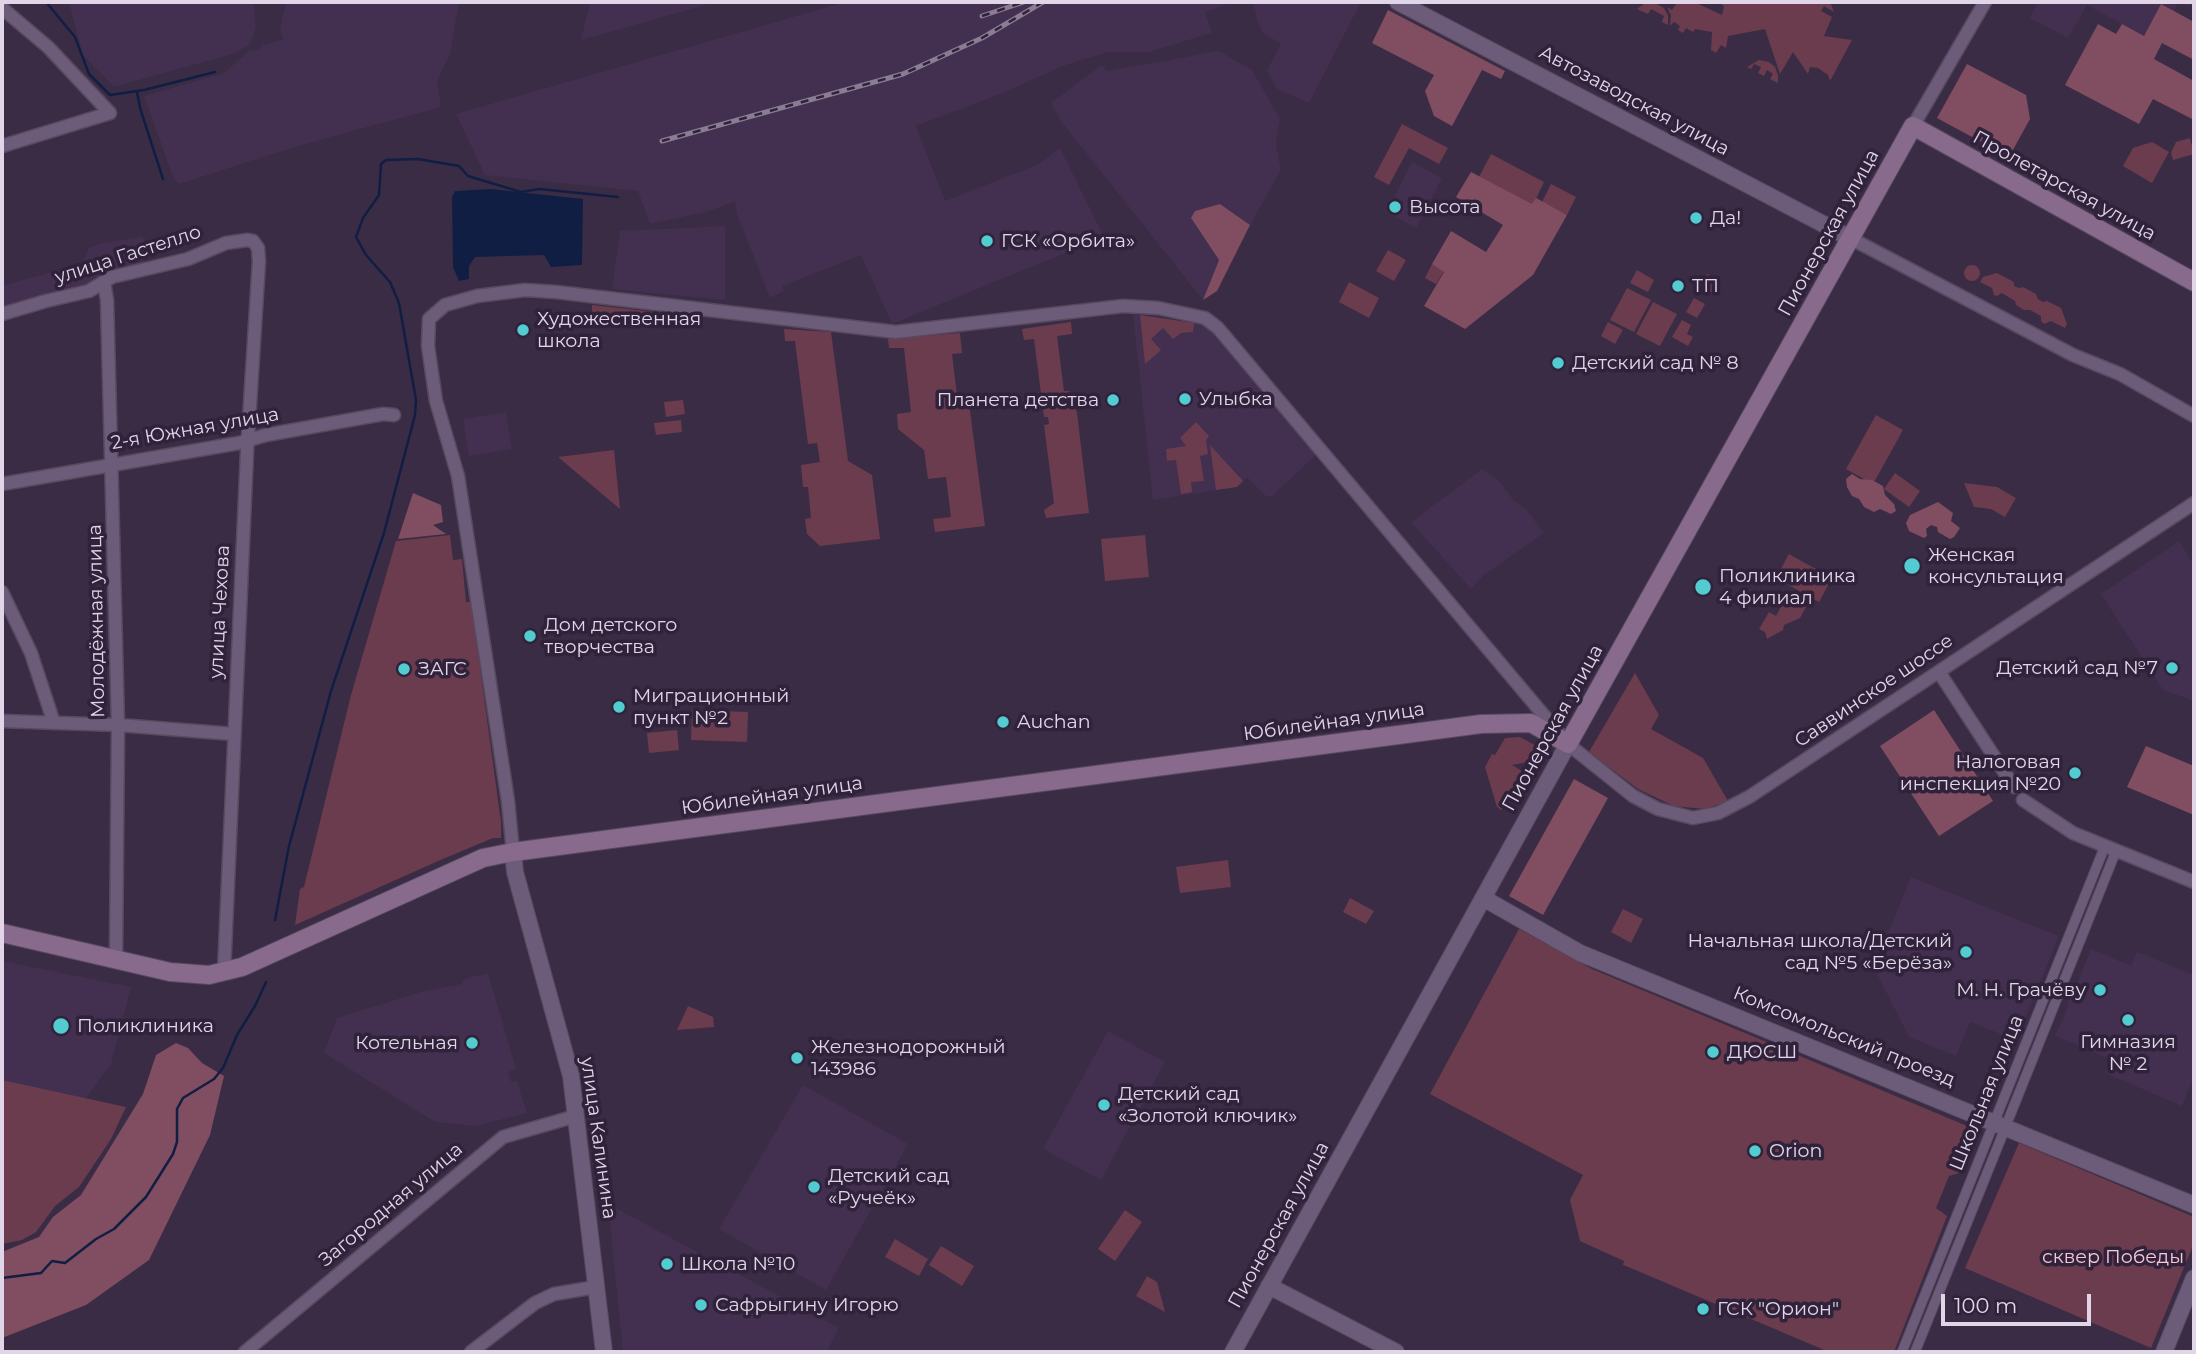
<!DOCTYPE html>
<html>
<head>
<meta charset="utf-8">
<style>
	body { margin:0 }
	#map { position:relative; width:2196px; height:1354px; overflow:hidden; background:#3b2c45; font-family:Montserrat,sans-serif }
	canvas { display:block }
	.frame { position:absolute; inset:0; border:4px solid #e0d6e7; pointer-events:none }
	.scale { position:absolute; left:1941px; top:1294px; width:150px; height:32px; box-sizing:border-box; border:4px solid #e0d6e7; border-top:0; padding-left:9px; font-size:21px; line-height:24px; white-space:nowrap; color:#e0d6e7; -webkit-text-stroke:5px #31223b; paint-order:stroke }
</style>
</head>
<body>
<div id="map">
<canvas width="2196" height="1354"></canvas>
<div class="frame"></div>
<div class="scale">100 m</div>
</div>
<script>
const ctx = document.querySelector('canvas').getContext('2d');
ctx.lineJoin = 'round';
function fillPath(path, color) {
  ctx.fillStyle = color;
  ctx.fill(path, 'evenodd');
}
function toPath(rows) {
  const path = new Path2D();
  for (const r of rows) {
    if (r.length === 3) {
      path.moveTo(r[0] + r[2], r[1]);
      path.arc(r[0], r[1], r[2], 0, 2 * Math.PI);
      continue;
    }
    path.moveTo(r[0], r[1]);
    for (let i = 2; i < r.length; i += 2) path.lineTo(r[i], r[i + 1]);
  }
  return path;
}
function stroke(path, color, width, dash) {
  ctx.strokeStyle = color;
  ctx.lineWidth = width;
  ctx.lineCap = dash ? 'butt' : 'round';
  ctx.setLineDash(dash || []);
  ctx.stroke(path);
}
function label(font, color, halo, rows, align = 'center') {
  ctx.font = font + ' Montserrat,sans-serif';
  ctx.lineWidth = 7;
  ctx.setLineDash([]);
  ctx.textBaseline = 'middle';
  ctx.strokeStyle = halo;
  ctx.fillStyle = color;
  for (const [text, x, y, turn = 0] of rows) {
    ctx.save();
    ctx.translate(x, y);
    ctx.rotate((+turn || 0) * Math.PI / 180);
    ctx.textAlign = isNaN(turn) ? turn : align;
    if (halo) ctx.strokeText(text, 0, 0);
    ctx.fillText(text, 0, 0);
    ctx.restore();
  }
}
fillPath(toPath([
	[69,2,253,2,256,27,250,45,229,55,114,87,83,55],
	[286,2,459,2,450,54,437,81,441,107,301,145,179,184,173,177,144,96,224,73,249,51,260,50,261,45,283,40,280,28],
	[590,2,716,2,581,40],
	[845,2,1228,2,1228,4,1205,12,1212,33,1148,52,1108,52,1063,66,1000,94,916,126,945,201,1039,164,1060,148,1104,237,892,324,861,255,782,286,784,291,770,298,737,214,735,201,710,211,650,224,638,191,485,175,456,114],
	[1253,2,1361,2,1309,103,1276,88,1267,70,1281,44,1263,33,1257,20],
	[2038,2,2192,2,2189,7,2179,2,2174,11,2161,4,2144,36,2087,5,2068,38,2030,18],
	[1219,51,1252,70,1280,119,1276,145,1281,170,1250,225,1220,204,1191,219,1219,260,1203,300,1060,120,1051,103,1102,65,1107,71],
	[1412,162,1442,178,1416,228,1396,217,1404,202,1395,196],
	[725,226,725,300,612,289,620,231],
	[142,237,149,249,142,266,90,288,2,308,2,286,83,263,89,248,103,243],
	[1133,314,1205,324,1317,454,1272,496,1267,497,1247,477,1237,487,1153,500],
	[506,412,512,449,469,456,463,419],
	[1482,469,1499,481,1514,501,1526,509,1544,533,1484,575,1471,589,1411,522],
	[2179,541,2194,564,2194,701,2163,690,2101,594],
	[1911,877,2059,936,2016,1040,1970,1022,1956,1056,1909,1037,1874,968],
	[2091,949,2131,966,2137,952,2194,975,2194,1075,2182,1106,2105,1073,2110,1059,2055,1036,2067,1009,2069,992,2077,984],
	[2,961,131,987,111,1064,81,1105,2,1083],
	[488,973,516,1069,508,1072,511,1082,517,1081,527,1113,476,1126,435,1122,324,1053,337,1018,424,991,462,984,464,979],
	[1108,1031,1165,1062,1101,1180,1043,1149],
	[803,1085,908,1144,826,1290,719,1229],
	[608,1204,839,1328,826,1352,623,1352]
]), '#432f4f');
fillPath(toPath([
	[1673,2,1694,2,1722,15,1724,6,1717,2,1830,2,1834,12,1824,6,1821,11,1832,17,1824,36,1852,40,1830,81,1828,75,1818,68,1810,67,1808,74,1793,52,1780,74,1765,29,1728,36,1726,48,1721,45,1716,53,1711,50,1712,32,1695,29,1693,32,1686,28,1683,33,1678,30,1680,26,1674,22,1670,26,1671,15,1667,7,1672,10,1676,4],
	[1645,3,1655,3,1664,8,1668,16,1668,25,1662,22,1664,16,1651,9,1648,14,1637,9],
	[1759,60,1769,62,1775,67,1778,75,1778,83,1770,79,1773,74,1767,70,1764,76,1758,73,1761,67,1754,64,1751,69,1747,67],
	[1402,124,1448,148,1439,164,1409,148,1389,185,1374,177],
	[2190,138,2194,154,2173,160,2171,153,2176,142],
	[2152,142,2169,152,2152,183,2123,166,2133,148],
	[1491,154,1544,182,1533,205,1479,177],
	[1551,184,1576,197,1567,215,1542,202],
	[1388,250,1406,260,1394,281,1376,271],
	[1432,264,1444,271,1436,284,1425,278],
	[1972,273,8],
	[1637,270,1654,280,1648,292,1630,283],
	[1997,273,2014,282,2014,286,2019,288,2023,287,2036,294,2038,299,2043,302,2047,301,2061,308,2067,324,2065,328,2051,321,2044,324,2041,321,2041,316,2030,310,2024,310,2016,305,2015,301,2002,293,1997,296,1994,295,1992,288,1980,282,1983,277],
	[1707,274,1720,281,1713,293,1700,286],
	[1349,282,1379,298,1369,318,1339,302],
	[1627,288,1651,300,1634,332,1610,320],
	[1694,298,1705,304,1697,318,1686,312],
	[1653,302,1677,314,1660,346,1636,334],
	[592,305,698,317,592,327],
	[1140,315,1194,323,1193,332,1181,333,1173,339,1163,328,1151,339,1161,350,1145,364],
	[1682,320,1691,325,1687,334,1693,337,1688,346,1672,337],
	[1071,322,1072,334,1057,336,1064,391,1069,391,1077,413,1089,513,1046,518,1044,510,1054,503,1044,425,1049,424,1048,417,1044,417,1034,339,1024,340,1022,329],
	[1608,322,1623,330,1615,344,1601,336],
	[784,329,831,332,848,461,872,475,880,539,820,546,807,534,805,519,811,518,808,487,803,487,801,465,820,462,817,443,808,444,795,341,785,341],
	[960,333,962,353,952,354,958,404,969,403,985,526,935,532,933,519,951,517,946,477,928,479,924,450,898,429,897,414,911,412,904,348,889,348,888,339],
	[683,400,685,414,666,417,664,402],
	[1876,415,1903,430,1873,484,1846,469],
	[681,420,682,432,656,435,654,423],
	[1196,422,1209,436,1206,440,1208,454,1200,456,1204,481,1191,482,1192,492,1181,494,1176,460,1167,461,1166,449,1186,446,1180,438],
	[1210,445,1243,481,1237,487,1216,490],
	[614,450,620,509,558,457],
	[1895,473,1920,491,1909,507,1884,489],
	[1964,483,1997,487,2016,498,2005,517,1991,509,1974,507],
	[450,535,453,560,462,559,466,602,471,602,501,822,501,838,493,838,438,861,295,925,300,889,304,887,351,695,396,541],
	[1145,535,1149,577,1105,581,1101,539],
	[1789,554,1832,578,1819,602,1776,578],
	[1786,597,1806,607,1800,618,1784,625,1783,630,1767,639,1765,632,1759,629,1769,612,1776,616],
	[1635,673,1659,715,1651,729,1703,758,1728,801,1705,809,1674,806,1638,789,1589,752],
	[692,710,748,712,747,742,691,740],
	[677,730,679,750,649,753,647,733],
	[1520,737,1547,752,1543,759,1512,765,1522,771,1501,810,1497,807,1485,767,1492,754,1495,755,1505,738],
	[1228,860,1231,887,1180,893,1176,867],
	[1350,898,1374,911,1366,924,1343,912],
	[1623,909,1643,919,1631,943,1611,932],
	[1519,929,1592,969,1979,1131,1963,1172,1949,1176,1936,1208,1947,1216,1894,1352,1829,1352,1626,1266,1623,1265,1624,1261,1580,1241,1570,1200,1583,1175,1430,1094],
	[688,1006,713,1017,714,1027,677,1030],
	[2,1080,126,1107,111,1139,79,1187,55,1206,36,1232,22,1240,2,1244],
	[2019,1143,2194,1217,2194,1243,2151,1348,1965,1268],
	[1125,1210,1142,1222,1115,1261,1098,1249],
	[895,1239,928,1259,919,1276,885,1257],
	[941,1246,974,1266,962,1286,929,1265],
	[1147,1276,1157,1282,1165,1312,1136,1296]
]), '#6b3c4d');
fillPath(toPath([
	[2161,4,2194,22,2194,60,2162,43,2154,59,2194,81,2194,120,2153,99,2139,124,2065,85,2098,24,2116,34,2122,24,2144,36],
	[1388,10,1505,71,1501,79,1482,70,1452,126,1434,116,1425,91,1434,75,1372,43],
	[1967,64,2026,95,2030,119,2009,157,1937,118],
	[1471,172,1532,204,1536,198,1567,215,1533,275,1465,329,1424,306,1444,272,1432,264,1451,231,1486,252,1503,225,1456,197],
	[1220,204,1250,225,1217,291,1203,300,1219,260,1191,218,1195,211],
	[1852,474,1860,479,1872,480,1883,486,1885,495,1894,504,1896,511,1891,514,1880,509,1874,512,1864,507,1859,499,1852,496,1847,487,1846,479],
	[413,493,441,505,443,522,433,525,446,534,398,539],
	[1938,502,1953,513,1951,521,1960,528,1954,537,1950,539,1938,532,1937,527,1931,525,1926,529,1927,536,1924,538,1909,531,1906,523,1910,515],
	[1934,710,1993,801,1939,836,1880,746],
	[2146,746,2194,766,2194,815,2127,787],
	[1574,779,1608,798,1543,915,1509,896],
	[176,1043,188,1048,202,1063,224,1076,210,1135,149,1260,86,1305,2,1338,2,1252,39,1237,53,1217,81,1195,143,1094,156,1055]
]), '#814d60');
fillPath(toPath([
	[491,189,583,199,582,265,551,267,544,255,475,257,469,266,469,279,459,281,453,267,452,197,455,191]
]), '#111e44');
stroke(toPath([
	[46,2,75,37,89,74,110,95,144,90,215,72],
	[137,92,140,108,163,179],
	[275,920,289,846,331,691,384,533,415,415,416,400,399,303,390,282,366,255,356,237,363,218,379,195,381,164,386,160,418,159,459,166,468,176,521,192,539,189,618,197],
	[2,1278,41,1273,52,1261,65,1263,96,1239,114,1229,146,1197,173,1154,177,1142,177,1109,183,1098,214,1079,223,1068,237,1035,255,1006,266,982]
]), '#111e44', 2.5);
const pedestrian = toPath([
	[2009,1118,2116,851],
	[1902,1352,2105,846],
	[1915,1352,2006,1126]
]);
const minor = toPath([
	[2,8,48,47,110,113,2,146],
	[1913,126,1985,2],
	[1850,238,2073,355,2120,374,2194,416],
	[104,282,107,300,118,725,116,959],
	[2,314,46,301,89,291,112,277,188,259,226,243,247,240,253,241,258,248,259,261,247,452,224,973],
	[2,484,239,443,266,435,383,414,394,415],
	[2,592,31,653,54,723],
	[1939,672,2014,787],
	[2,721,118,725,234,734],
	[2023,800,2073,833,2194,882],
	[513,852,508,801,458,476,436,401,428,346,429,319,445,305,477,296,525,290,556,292,896,332,1123,306,1158,308,1205,318,1218,328,1568,744,1633,796,1658,809,1693,818,1718,813,1749,797,2194,503],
	[245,1352,503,1137,576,1116],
	[471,1352,535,1303,554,1294,596,1287]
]);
const tertiary = toPath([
	[1398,2,1850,238],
	[513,852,515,872,571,1076,604,1352],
	[1483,898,1580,953,2194,1205],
	[1269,1286,1396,1352],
	[1233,1352,1568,744],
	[2164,1352,2194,1278]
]);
const secondary = toPath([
	[2,933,170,972,209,975,242,967,483,858,513,852,1481,724,1531,723,1568,744,1913,126,2194,282]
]);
stroke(pedestrian, '#574a60', 11);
stroke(minor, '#574a60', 15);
stroke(tertiary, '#574a60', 18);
stroke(secondary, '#574a60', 20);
stroke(pedestrian, '#6d5c79', 9);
stroke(minor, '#6d5c79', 12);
stroke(tertiary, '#6d5c79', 16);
stroke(secondary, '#876a8c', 18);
const rail = toPath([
	[982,16,1024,2],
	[662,141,903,74,982,38,1043,2]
]);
stroke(rail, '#8a7d93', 5);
stroke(rail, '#31223b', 2.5, [8]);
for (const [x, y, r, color] of [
	[1395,207,7,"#52ccd1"],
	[1696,218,7,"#52ccd1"],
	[987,241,7,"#52ccd1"],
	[1678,286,7,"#52ccd1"],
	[523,330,7,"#52ccd1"],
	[1558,363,7,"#52ccd1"],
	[1185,399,7,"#52ccd1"],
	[1113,400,7,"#52ccd1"],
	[1912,566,9,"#52ccd1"],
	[1703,587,9,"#52ccd1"],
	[530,636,7,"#52ccd1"],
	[2172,668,7,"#52ccd1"],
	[404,669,7,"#52ccd1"],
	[619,707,7,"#52ccd1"],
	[1003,722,7,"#52ccd1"],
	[2075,773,7,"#52ccd1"],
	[1966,952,7,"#52ccd1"],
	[2100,990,7,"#52ccd1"],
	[2128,1020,7,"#52ccd1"],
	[61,1026,9,"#52ccd1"],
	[472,1043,7,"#52ccd1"],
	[1713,1052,7,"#52ccd1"],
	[797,1058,7,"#52ccd1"],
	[1104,1105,7,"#52ccd1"],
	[1755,1151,7,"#52ccd1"],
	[814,1187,7,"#52ccd1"],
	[667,1264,7,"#52ccd1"],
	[701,1305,7,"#52ccd1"],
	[1703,1309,7,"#52ccd1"]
]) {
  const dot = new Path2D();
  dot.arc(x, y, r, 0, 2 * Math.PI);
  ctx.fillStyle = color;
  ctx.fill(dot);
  stroke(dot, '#31223b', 2.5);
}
label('19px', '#e0d6e7', '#31223b', [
	["Автозаводская улица",1634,101,28],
	["Пролетарская улица",2064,186,29],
	["Пионерская улица",1829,233,-61],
	["улица Гастелло",128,255,-18],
	["2-я Южная улица",195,429,-10],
	["улица Чехова",220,612,-87],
	["Молодёжная улица",97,621,-91],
	["Саввинское шоссе",1874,691,-34],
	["Юбилейная улица",1334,722,-8],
	["Пионерская улица",1553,728,-61],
	["Юбилейная улица",772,796,-8],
	["Комсомольский проезд",1844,1037,22],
	["Школьная улица",1987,1093,-68],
	["улица Калинина",598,1138,82],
	["Загородная улица",391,1205,-40],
	["Пионерская улица",1279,1225,-61]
]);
label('19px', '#e0d6e7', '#31223b', [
	["Высота",1409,207],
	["Да!",1710,218],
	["ГСК «Орбита»",1001,241],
	["ТП",1692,286],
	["Художественная",537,319],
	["школа",537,341],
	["Детский сад № 8",1572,363],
	["Улыбка",1199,399],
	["Планета детства",1099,400,"right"],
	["Женская",1928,555],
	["консультация",1928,577],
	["Поликлиника",1719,576],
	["4 филиал",1719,598],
	["Дом детского",544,625],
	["творчества",544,647],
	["Детский сад №7",2158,668,"right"],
	["ЗАГС",418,669],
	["Миграционный",633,696],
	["пункт №2",633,718],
	["Auchan",1017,722],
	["Налоговая",2061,762,"right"],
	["инспекция №20",2061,784,"right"],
	["Начальная школа/Детский",1952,941,"right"],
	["сад №5 «Берёза»",1952,963,"right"],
	["М. Н. Грачёву",2086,990,"right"],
	["Поликлиника",77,1026],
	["Гимназия",2128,1042,"center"],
	["№ 2",2128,1064,"center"],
	["Котельная",458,1043,"right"],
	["Железнодорожный",811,1047],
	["143986",811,1069],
	["ДЮСШ",1727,1052],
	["Детский сад",1118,1094],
	["«Золотой ключик»",1118,1116],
	["Orion",1769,1151],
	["Детский сад",828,1176],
	["«Ручеёк»",828,1198],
	["Школа №10",681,1264],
	["Сафрыгину Игорю",715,1305],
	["ГСК \"Орион\"",1717,1309]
], 'left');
label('19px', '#f9c6d7', '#31223b', [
	["сквер Победы",2113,1257]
]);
</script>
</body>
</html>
